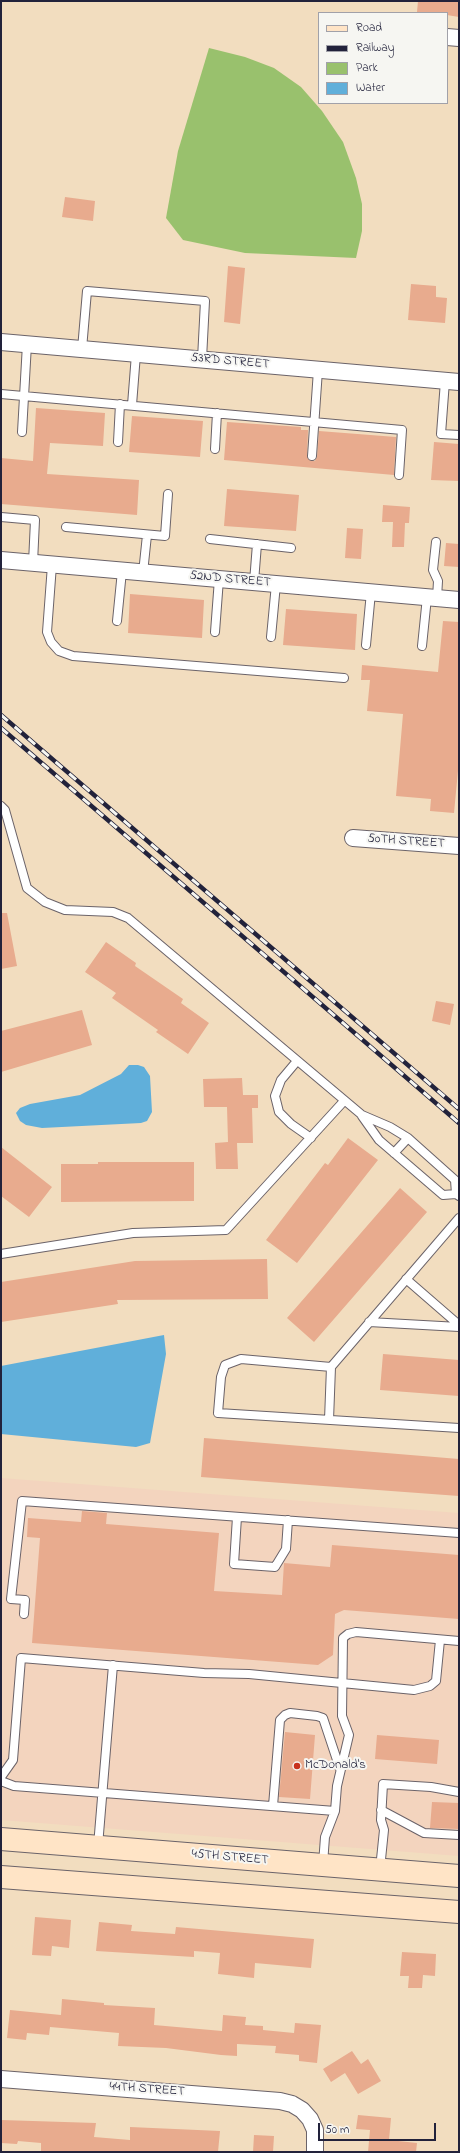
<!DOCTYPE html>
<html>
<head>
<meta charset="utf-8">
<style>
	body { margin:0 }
	#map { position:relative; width:460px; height:2153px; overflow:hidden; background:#f2ddbf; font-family:"Indie Flower",sans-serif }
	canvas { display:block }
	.frame { position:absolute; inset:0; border:2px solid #22223b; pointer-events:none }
	.legend { position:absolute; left:318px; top:12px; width:130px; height:92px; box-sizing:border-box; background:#f6f6f2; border:1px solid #a1a1a9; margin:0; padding:5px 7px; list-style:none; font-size:12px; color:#22223b }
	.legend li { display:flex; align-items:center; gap:8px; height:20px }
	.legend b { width:20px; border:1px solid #a1a1a9 }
	.scale { position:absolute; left:318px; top:2123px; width:118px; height:18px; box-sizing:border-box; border:2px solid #22223b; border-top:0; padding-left:5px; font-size:12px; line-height:14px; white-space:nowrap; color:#22223b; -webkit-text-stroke:3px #f6f6f2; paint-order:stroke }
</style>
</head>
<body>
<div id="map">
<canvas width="460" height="2153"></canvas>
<div class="frame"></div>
<ul class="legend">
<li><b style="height:5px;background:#ffe4c6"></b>Road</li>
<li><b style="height:5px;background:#22223b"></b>Railway</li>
<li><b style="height:11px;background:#99c16d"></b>Park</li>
<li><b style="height:11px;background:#60afda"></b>Water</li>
</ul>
<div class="scale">50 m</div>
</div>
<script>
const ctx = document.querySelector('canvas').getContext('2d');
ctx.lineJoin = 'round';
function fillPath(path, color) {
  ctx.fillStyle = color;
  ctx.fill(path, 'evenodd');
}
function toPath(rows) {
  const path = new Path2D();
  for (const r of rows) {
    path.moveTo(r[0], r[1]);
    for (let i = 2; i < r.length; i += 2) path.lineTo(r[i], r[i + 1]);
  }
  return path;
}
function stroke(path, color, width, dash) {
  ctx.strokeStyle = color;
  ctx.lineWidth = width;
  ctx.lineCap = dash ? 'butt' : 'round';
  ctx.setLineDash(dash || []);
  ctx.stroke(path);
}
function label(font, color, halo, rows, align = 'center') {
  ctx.font = font + ' "Indie Flower",sans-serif';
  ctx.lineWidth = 4;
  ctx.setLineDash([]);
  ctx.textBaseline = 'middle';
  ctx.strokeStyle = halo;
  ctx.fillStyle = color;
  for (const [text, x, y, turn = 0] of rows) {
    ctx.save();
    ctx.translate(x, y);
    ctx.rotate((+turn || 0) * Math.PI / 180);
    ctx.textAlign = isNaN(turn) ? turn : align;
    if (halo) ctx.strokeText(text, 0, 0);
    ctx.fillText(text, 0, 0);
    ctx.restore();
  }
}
fillPath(toPath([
	[1,1478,459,1513,459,1856,1,1820]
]), '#f3d4be');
fillPath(toPath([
	[209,48,245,57,274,68,301,87,322,111,343,142,356,178,362,204,362,231,356,258,245,253,183,240,166,218,178,151]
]), '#99c16d');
fillPath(toPath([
	[129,1065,138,1065,144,1067,150,1076,152,1112,147,1121,141,1123,42,1128,26,1125,20,1121,16,1113,20,1108,30,1104,80,1095,121,1074],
	[164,1335,166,1354,150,1443,136,1447,1,1434,1,1366]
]), '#60afda');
fillPath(toPath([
	[418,1,459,1,459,17,447,15,447,13,417,12],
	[65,197,95,201,93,221,62,217],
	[228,266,245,268,240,324,224,322],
	[411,284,436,286,436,297,447,298,445,323,408,320],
	[36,408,105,413,103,446,50,443,47,474,139,480,137,515,1,504,1,458,33,461],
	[132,416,203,421,200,457,129,452],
	[227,422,301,427,301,430,308,430,307,456,311,461,315,461,317,457,319,431,396,437,394,475,224,460],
	[434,442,459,444,459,481,431,480],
	[227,489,299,495,296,531,224,526],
	[383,505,410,507,409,523,405,523,404,547,392,547,393,522,382,522],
	[347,528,363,529,361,559,345,558],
	[446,543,459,544,459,567,444,566],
	[130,594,204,600,202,638,128,633],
	[286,609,357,614,355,650,283,645],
	[443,621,459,622,459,760,454,813,430,811,431,799,396,796,403,714,367,711,370,680,361,680,362,665,438,672],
	[1,913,7,913,17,966,1,969],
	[106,942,136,963,135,966,183,999,181,1003,209,1023,188,1054,156,1032,158,1030,112,998,116,993,85,972],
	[436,1001,454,1004,450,1025,432,1021],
	[82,1010,92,1045,1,1072,1,1031],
	[242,1078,243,1095,258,1095,258,1108,252,1108,253,1143,237,1143,238,1169,216,1169,215,1143,228,1142,227,1107,204,1107,203,1079],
	[348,1138,378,1160,297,1263,266,1240,325,1163,328,1165],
	[1,1147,52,1187,29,1217,1,1196],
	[98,1162,194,1162,194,1201,61,1202,61,1164,98,1164],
	[400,1188,427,1212,314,1342,287,1318],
	[267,1259,268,1299,117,1300,118,1304,1,1322,1,1282,135,1261],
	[383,1354,459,1360,459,1396,380,1390],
	[204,1438,459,1459,459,1496,201,1477],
	[82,1511,107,1513,106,1524,219,1533,214,1591,282,1595,284,1563,330,1567,332,1545,459,1555,459,1619,344,1610,335,1614,333,1655,318,1665,32,1643,40,1538,27,1537,28,1518,81,1522],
	[285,1732,315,1735,310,1799,279,1797],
	[377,1735,439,1740,437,1764,375,1759],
	[432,1802,459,1803,459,1829,430,1828],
	[35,1917,71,1920,69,1948,52,1946,51,1956,32,1955],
	[99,1922,132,1925,131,1931,175,1934,176,1927,314,1939,311,1968,255,1963,254,1978,218,1974,220,1953,194,1951,194,1957,96,1951],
	[402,1952,436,1954,435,1976,423,1975,422,1988,408,1988,409,1976,400,1976],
	[62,1999,104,2003,104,2005,155,2008,154,2025,222,2031,223,2015,246,2017,245,2025,263,2026,263,2030,294,2033,295,2023,321,2025,317,2063,299,2061,299,2055,275,2053,276,2046,237,2044,237,2056,221,2055,166,2048,118,2046,119,2033,50,2027,49,2035,27,2033,26,2040,7,2038,10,2010,61,2015],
	[352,2051,361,2064,368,2059,381,2081,358,2094,345,2073,331,2082,323,2069],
	[358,2115,391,2118,389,2140,417,2143,416,2152,368,2152,370,2130,356,2129],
	[1,2120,96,2123,94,2137,130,2140,130,2127,220,2131,218,2152,41,2151,41,2143,18,2141,17,2144,1,2143],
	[254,2135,274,2136,273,2152,253,2152]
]), '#e8ab8e');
const lane = toPath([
	[82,349,87,291,205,301,202,359],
	[445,381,441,434,459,435],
	[1,394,402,430,399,475],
	[132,405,136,354],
	[22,432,27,344],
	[118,442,120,404],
	[215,449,217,413],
	[312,456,318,370],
	[1,517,35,520,33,563],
	[66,527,165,536,168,494],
	[210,539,291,548],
	[436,542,433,570,438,581,437,598],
	[52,565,47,632,51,642,59,651,73,656,344,678],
	[143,573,147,535],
	[254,582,257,544],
	[117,621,122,571],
	[215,632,219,579],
	[271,637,276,584],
	[366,645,371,592],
	[422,646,427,597],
	[1,806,5,810,27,888,45,902,65,910,113,912,128,918,362,1115,390,1127,408,1138,455,1180,456,1194,459,1196],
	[297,1061,281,1080,275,1096,279,1112,291,1124,311,1138],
	[362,1116,379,1140,443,1195,456,1194],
	[394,1153,408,1138],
	[459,1218,331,1367,241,1359,225,1365,221,1377,218,1413,459,1428],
	[1,1254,133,1233,226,1230,344,1101],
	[406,1279,459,1325],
	[369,1322,459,1327],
	[329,1420,331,1367],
	[237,1517,234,1564,275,1567,286,1549,288,1520],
	[24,1614,25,1600,11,1599,22,1501,459,1533],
	[1,1777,13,1760,21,1658,204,1673,249,1674,414,1690,430,1686,436,1681,440,1640],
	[1,1781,14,1786,335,1811],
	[273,1806,280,1720,285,1715,290,1713,317,1716,323,1718,340,1769],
	[381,1810,424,1833,459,1835],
	[98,1846,113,1665],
	[323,1864,325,1837,335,1811,337,1786,349,1735,342,1716,343,1638,348,1634,356,1632,459,1641],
	[380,1869,384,1830,381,1820,383,1784,431,1787,459,1792]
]);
const street = toPath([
	[447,37,459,38],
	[1,342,459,382],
	[1,560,459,600],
	[353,838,459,846],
	[1,2079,280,2101,292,2104,302,2110,310,2119,315,2130,315,2152]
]);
const secondary = toPath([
	[1,1839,459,1876],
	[1,1877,459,1912]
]);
stroke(lane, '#6b6369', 10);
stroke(street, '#6b6369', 18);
stroke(secondary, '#6b6369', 24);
stroke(lane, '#fff', 8);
stroke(street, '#fff', 16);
stroke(secondary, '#ffe4c6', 22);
const rail = toPath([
	[1,715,459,1109],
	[1,728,459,1123]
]);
stroke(rail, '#22223b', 4.5);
stroke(rail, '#f6f6f2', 3, [9]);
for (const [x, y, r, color] of [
	[297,1766,4,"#c8321e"]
]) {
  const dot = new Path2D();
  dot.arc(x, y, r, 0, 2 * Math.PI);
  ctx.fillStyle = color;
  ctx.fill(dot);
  stroke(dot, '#f6f6f2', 1.5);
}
label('13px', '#22223b', '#f6f6f2', [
	["53RD STREET",230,362,5],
	["52ND STREET",230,580,5],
	["50TH STREET",406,842,4],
	["45TH STREET",230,1858,5],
	["44TH STREET",147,2090,4]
]);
label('13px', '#22223b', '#f6f6f2', [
	["McDonald's",305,1766]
], 'left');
</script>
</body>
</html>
